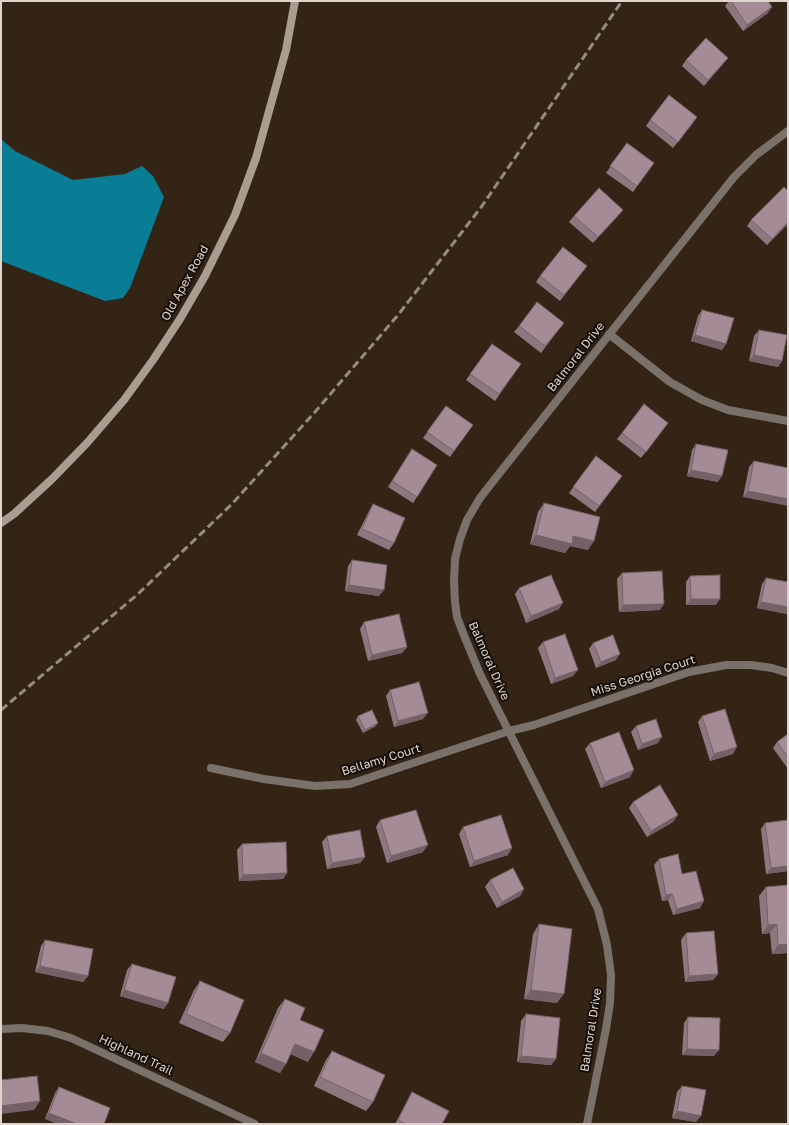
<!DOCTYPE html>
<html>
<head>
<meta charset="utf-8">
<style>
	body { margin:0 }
	#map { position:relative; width:789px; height:1125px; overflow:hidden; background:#332416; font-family:"Golos Text",sans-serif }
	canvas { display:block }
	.frame { position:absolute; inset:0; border:2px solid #dfd5cc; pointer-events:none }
</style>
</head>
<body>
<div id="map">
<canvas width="789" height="1125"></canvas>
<div class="frame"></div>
</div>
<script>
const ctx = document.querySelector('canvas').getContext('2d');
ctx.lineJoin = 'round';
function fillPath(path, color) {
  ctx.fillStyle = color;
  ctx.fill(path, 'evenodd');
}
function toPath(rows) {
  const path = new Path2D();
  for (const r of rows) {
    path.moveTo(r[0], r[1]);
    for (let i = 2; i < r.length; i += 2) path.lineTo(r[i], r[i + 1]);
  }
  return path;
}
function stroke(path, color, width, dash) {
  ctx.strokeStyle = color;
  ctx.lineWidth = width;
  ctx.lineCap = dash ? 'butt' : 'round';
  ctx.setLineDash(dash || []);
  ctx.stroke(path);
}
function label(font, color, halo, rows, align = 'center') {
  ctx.font = font + ' "Golos Text",sans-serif';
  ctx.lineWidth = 4;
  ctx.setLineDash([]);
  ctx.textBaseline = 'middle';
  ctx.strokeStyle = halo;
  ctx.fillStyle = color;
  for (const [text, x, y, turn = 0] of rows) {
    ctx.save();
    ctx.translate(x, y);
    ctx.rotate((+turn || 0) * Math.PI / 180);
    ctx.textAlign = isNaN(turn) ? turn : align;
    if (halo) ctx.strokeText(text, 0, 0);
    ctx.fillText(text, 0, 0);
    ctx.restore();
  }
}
fillPath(toPath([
	[1,139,15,151,73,180,125,174,142,166,153,176,164,197,130,288,123,298,105,301,1,261]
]), '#0a7d96');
stroke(toPath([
	[609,334,670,382,702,400,728,410,788,421],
	[211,768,264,779,315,786,350,784,509,731,534,725,689,672,726,665,751,665,772,668,788,673],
	[1,1029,22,1028,48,1031,71,1038,255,1124],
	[587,1124,606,1029,610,1003,611,975,607,945,598,909,480,674,465,638,457,617,455,602,454,581,455,559,460,539,467,520,480,498,498,475,734,177,756,155,788,131]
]), '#7a726a', 8);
stroke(toPath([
	[1,523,14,514,52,479,87,443,124,400,153,360,180,319,205,276,235,215,256,158,286,50,295,1]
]), '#a99c90', 8);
stroke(toPath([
	[1,710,138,594,231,505,315,412,398,315,482,206,622,1]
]), '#978b80', 3, [8, 4]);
fillPath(toPath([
	[729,1,768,1,768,13,743,31,725,6],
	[686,60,723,64,704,86,682,66],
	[650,120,693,123,673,148,646,126],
	[627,143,654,163,633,192,606,173],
	[574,216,618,216,593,243,569,222],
	[751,220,788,224,767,245,747,226],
	[587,266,560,301,536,282,540,276],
	[702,310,722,350,691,341,698,316],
	[564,323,541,353,514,332,519,326],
	[759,330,782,361,778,367,749,361,754,336],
	[492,344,521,364,495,401,466,380],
	[446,406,473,425,450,457,423,438],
	[668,423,641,458,617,439,622,433],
	[696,444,718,482,687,476,692,450],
	[412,449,417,497,413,503,388,487],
	[596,456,622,476,595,512,569,493],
	[754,461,788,468,743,497,749,467],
	[544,503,588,550,570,546,565,553,530,544,538,512],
	[373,504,394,543,389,550,357,535,369,511],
	[352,560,379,596,345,591,348,566],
	[622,573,660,610,619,612,617,579],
	[690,576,716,605,686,605,686,582],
	[766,578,787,614,757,608,762,584],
	[519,588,559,609,526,623,515,594],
	[364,622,407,647,402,653,368,661,360,629],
	[543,642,573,676,551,684,538,648],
	[593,643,616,660,596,668,589,649],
	[390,690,423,719,394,727,386,696],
	[358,716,376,726,363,733,356,720],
	[702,716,733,754,710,761,698,722],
	[636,726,658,743,638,750,631,732],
	[788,734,788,769,773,748,777,742],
	[590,743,630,777,601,788,585,749],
	[633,802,673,822,647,837,629,808],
	[380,820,423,852,387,863,376,827],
	[788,820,788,871,766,874,761,829,765,823],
	[463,827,508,855,470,867,459,834],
	[327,836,365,857,360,863,327,869,322,842],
	[242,844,287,873,283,879,239,881,237,850],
	[659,859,682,874,700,908,673,915,668,900,662,901,654,865],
	[490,880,524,889,520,896,497,908,485,887],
	[788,885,788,953,772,954,770,933,762,934,759,896,766,887],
	[539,924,557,1003,524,999,533,934],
	[686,933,718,974,713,980,685,982,681,940],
	[45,940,88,976,83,982,35,972,41,946],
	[132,964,164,1009,120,996,127,970],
	[200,981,230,1033,223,1042,179,1023,194,990],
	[285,999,300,1020,308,1062,291,1054,280,1073,255,1062,278,1008],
	[526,1014,556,1059,551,1065,517,1062,521,1021],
	[688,1017,714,1056,682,1055,684,1023],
	[332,1051,373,1102,366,1111,314,1086,326,1060],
	[682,1086,696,1122,672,1118,677,1092],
	[59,1087,110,1108,45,1119,55,1093],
	[412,1092,442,1124,395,1124,408,1099]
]), '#8e7880');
fillPath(toPath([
	[772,7,768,13,743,31,747,25],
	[728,58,723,64,704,86,708,80],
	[623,210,618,216,593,243,598,237],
	[788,222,788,224,767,245,772,239],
	[695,335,726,344,722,350,691,341],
	[754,355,782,361,778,367,749,361],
	[691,470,722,476,718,482,687,476],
	[748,491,788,499,788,506,743,497],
	[536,535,573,536,594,541,588,550,570,546,565,553,530,544],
	[349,585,384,590,379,596,345,591],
	[691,599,720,599,716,605,686,605],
	[761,602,788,607,788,613,787,614,757,608],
	[563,603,559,609,526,623,531,616],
	[664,604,660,610,619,612,623,605],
	[407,647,402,653,368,661,372,655],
	[620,654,616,660,596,668,601,662],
	[578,670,573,676,551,684,555,678],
	[428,713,423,719,394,727,398,721],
	[378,723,376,726,363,733,365,730],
	[662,737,658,743,638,750,642,744],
	[737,747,733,754,710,761,714,754],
	[634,770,630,777,601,788,605,782],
	[678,815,673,822,647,837,651,831],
	[428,845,423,852,387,863,391,856],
	[512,848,508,855,470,867,474,861],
	[365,857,360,863,327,869,332,863],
	[788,866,788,871,766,874,771,868],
	[287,873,283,879,239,881,243,875],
	[524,889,520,896,497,908,502,902],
	[672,894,668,900,662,901,666,895],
	[704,901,700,908,673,915,677,909],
	[777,924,770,933,762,934,768,925],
	[788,944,788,953,772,954,778,945],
	[40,966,88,976,83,982,35,972],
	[718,974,713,980,685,982,689,976],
	[124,990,168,1003,164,1009,120,996],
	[531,990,564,994,557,1003,524,999],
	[295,1044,314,1052,308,1062,288,1053],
	[687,1049,719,1050,714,1056,682,1055],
	[261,1053,286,1064,280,1073,255,1062],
	[521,1056,556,1059,551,1065,517,1062],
	[40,1101,34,1110,1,1114,1,1106],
	[677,1111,701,1116,696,1122,672,1118],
	[49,1113,77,1124,57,1124,45,1119]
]), '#746168');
const building = toPath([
	[731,1,768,1,772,7,747,25,731,1],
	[706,38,728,58,708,80,686,60,706,38],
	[669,95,697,117,678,142,650,120,669,95],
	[627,143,654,163,637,186,610,166,627,143],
	[784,187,788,191,788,222,772,239,751,220,784,187],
	[599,188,623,210,598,237,574,216,599,188],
	[563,247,587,266,564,295,540,276,563,247],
	[537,302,564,323,545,346,519,326,537,302],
	[702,310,734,318,726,344,695,335,702,310],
	[759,330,787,335,782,361,754,355,759,330],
	[492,344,521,364,499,394,470,374,492,344],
	[644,404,668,423,646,452,622,433,644,404],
	[446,406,473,425,454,451,427,432,446,406],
	[696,444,728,450,722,476,691,470,696,444],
	[412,449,437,465,417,497,392,481,412,449],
	[596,456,622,476,599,506,573,487,596,456],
	[754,461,788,468,788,499,748,491,754,461],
	[544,503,600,517,594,541,573,536,572,544,536,535,544,503],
	[373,504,405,518,394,543,362,529,373,504],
	[352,560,387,565,384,590,349,585,352,560],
	[662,571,664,604,623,605,622,573,662,571],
	[551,575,563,603,531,616,519,588,551,575],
	[720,575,720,599,691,599,690,576,720,575],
	[766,578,788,582,788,607,761,602,766,578],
	[399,614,407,647,372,655,364,622,399,614],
	[565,634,578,670,555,678,543,642,565,634],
	[613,635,620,654,601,662,593,643,613,635],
	[419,682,428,713,398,721,390,690,419,682],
	[725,709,737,747,714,754,702,716,725,709],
	[372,710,378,723,365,730,358,716,372,710],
	[656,719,662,737,642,744,636,726,656,719],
	[619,732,634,770,605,782,590,743,619,732],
	[788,734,788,757,777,742,788,734],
	[660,785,678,815,651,831,633,802,660,785],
	[416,810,428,845,391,856,380,820,416,810],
	[501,815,512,848,474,861,463,827,501,815],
	[788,820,788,866,771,868,765,823,788,820],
	[360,830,365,857,332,863,327,836,360,830],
	[286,842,287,873,243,875,242,844,286,842],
	[678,854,682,874,696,871,704,901,677,909,672,894,666,895,659,859,678,854],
	[513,868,524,889,502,902,490,880,513,868],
	[788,885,788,944,778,945,777,924,768,925,766,887,788,885],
	[539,924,572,929,564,994,531,990,539,924],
	[714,931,718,974,689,976,686,933,714,931],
	[45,940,93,949,88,976,40,966,45,940],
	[132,964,176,977,168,1003,124,990,132,964],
	[200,981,244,1000,230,1033,186,1014,200,981],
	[285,999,305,1008,300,1020,324,1030,314,1052,295,1044,286,1064,261,1053,285,999],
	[526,1014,560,1018,556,1059,521,1056,526,1014],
	[688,1017,720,1018,719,1050,687,1049,688,1017],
	[332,1051,385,1075,373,1102,320,1077,332,1051],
	[37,1076,40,1101,1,1106,1,1080,37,1076],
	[682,1086,706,1090,701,1116,677,1111,682,1086],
	[59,1087,110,1108,104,1124,77,1124,49,1113,59,1087],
	[412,1092,449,1111,442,1124,406,1124,398,1120,412,1092]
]);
fillPath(building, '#a58b95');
stroke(building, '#746168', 1);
label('12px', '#dfd5cc', '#160f09', [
	["Old Apex Road",185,283,-61],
	["Balmoral Drive",576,357,-52],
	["Balmoral Drive",489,661,66],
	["Miss Georgia Court",643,676,-18],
	["Bellamy Court",381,760,-17],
	["Balmoral Drive",591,1030,-81],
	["Highland Trail",136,1055,25]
]);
</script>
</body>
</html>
